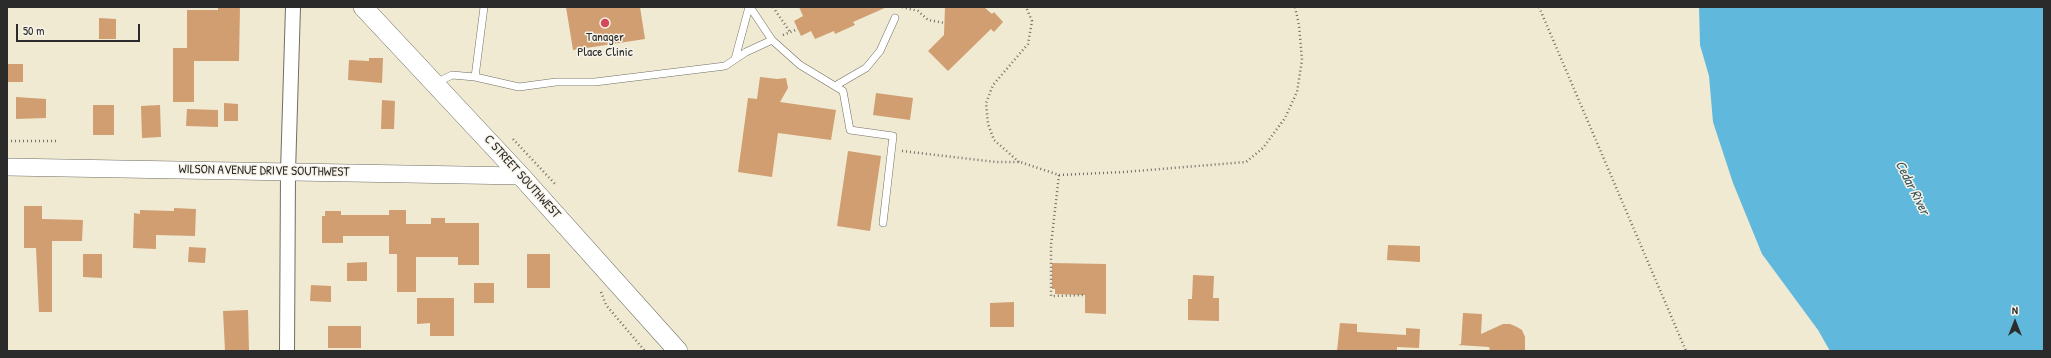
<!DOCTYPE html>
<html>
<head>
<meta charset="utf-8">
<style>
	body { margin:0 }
	#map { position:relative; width:2051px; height:358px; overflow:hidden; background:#f0ead2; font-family:"Patrick Hand",sans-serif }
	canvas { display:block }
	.frame { position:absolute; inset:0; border:8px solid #2b2b2b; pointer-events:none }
	.north { position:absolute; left:1995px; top:302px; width:40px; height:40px; -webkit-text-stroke:3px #f7f3e8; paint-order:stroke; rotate:0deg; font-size:11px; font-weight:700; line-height:16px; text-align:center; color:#2b2b2b }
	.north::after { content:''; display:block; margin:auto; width:14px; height:18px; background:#2b2b2b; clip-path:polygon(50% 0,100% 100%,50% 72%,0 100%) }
	.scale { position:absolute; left:16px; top:24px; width:124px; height:18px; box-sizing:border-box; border:2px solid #2b2b2b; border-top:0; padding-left:5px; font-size:12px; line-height:14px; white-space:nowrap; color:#2b2b2b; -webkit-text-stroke:3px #f7f3e8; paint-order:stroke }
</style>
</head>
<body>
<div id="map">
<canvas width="2051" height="358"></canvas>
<div class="frame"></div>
<div class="north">N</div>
<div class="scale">50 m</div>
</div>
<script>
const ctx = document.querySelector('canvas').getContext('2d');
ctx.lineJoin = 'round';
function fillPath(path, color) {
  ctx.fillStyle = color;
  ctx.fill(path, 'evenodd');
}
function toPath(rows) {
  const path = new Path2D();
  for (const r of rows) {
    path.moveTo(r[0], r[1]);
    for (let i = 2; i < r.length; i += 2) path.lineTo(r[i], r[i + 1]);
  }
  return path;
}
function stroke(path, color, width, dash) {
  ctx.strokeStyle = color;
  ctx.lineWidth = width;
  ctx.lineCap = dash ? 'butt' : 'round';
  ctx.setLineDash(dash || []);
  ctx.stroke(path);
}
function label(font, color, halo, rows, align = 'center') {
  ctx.font = font + ' "Patrick Hand",sans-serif';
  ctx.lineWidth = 3;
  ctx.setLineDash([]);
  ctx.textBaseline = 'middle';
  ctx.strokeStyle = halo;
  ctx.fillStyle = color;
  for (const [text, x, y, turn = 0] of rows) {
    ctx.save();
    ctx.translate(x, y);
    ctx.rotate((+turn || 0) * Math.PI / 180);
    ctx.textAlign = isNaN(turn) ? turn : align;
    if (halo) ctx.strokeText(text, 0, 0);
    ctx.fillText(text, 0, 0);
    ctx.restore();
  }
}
fillPath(toPath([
	[1699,7,2044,7,2044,351,1830,351,1818,330,1762,254,1733,183,1713,122,1709,76,1700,45]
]), '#60b9dd');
fillPath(toPath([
	[218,7,240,7,239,61,194,61,194,102,173,102,173,48,187,48,187,10,218,10],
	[566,7,640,7,645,39,573,50],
	[799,7,887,7,853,22,855,25,835,34,834,31,815,39,811,31,801,36,794,21,803,16],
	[945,7,984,7,992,14,994,12,1003,22,994,32,991,29,948,71,928,51,944,35],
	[99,18,116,19,116,39,99,39],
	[369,58,383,58,382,83,348,80,349,60,369,61],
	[7,64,23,64,23,82,7,82],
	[760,77,777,79,786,78,788,88,780,102,836,110,831,140,778,133,772,177,738,172,748,98,757,99],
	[876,93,913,98,910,120,873,115],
	[16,97,46,99,46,118,16,119],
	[382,100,395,101,394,129,381,129],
	[224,103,238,104,238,121,224,121],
	[93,105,114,105,114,135,93,135],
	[160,105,161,137,142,138,141,106],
	[187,109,218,110,218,127,186,126],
	[848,151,881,156,870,231,837,226],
	[24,206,42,206,42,219,83,220,82,241,52,241,52,312,39,312,36,248,24,248],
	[174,208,196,209,195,236,156,235,156,249,133,248,134,213,140,214,140,210,174,211],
	[389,210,406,210,406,224,431,224,431,218,445,218,445,223,479,223,479,265,458,265,458,257,416,257,416,292,397,292,397,254,389,254,389,236,343,236,343,243,322,243,322,216,325,216,325,211,341,211,341,215,389,215],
	[1388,245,1420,246,1420,262,1387,260],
	[189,247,206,248,205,263,188,262],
	[83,254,102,254,102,278,83,277],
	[527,254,550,254,550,288,527,288],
	[367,262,367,281,347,281,347,263],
	[1052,263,1106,264,1106,314,1085,313,1085,295,1055,294,1055,289,1052,289],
	[1193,275,1214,276,1213,298,1219,298,1219,321,1188,320,1188,299,1192,299],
	[474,283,494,283,494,303,474,303],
	[311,285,331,286,331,302,310,301],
	[417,298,454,298,454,336,430,336,430,323,417,324],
	[1014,302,1014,327,990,327,990,303],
	[248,310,249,351,225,351,223,311],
	[1463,313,1482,314,1481,334,1503,324,1510,324,1517,327,1522,330,1525,337,1525,351,1490,351,1489,347,1458,345,1461,344],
	[1340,323,1357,324,1357,332,1406,335,1406,328,1420,329,1419,348,1397,347,1397,351,1337,351],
	[328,326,361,326,361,348,328,348]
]), '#d09e71');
const service = toPath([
	[750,7,772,40],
	[735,59,749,7],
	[475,77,519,87,556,82,595,82,725,66,746,52,772,40,800,65,843,91,850,130,893,136,883,223],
	[436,83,452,75,475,77,484,7],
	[835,86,866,68,880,51,895,18]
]);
const minor = toPath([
	[287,351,288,172,293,7]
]);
const tertiary = toPath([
	[7,167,521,176]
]);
const secondary = toPath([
	[363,7,521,176,678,351]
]);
stroke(service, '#706e65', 8);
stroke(minor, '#706e65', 16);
stroke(tertiary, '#706e65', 18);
stroke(secondary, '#706e65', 20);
stroke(toPath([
	[773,7,790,32],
	[902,7,918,11,928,20,945,23],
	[1539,7,1686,351],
	[783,35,798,29],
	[513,139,556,185],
	[7,141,56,141],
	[902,151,996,162,1020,162,1059,175,1051,245,1051,296,1085,295],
	[1019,162,994,140,988,124,986,103,993,85,1028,44,1032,21,1026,7],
	[1059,175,1124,172,1246,162,1263,148,1285,118,1297,92,1302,60,1299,25,1295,7],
	[601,292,606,305,645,351]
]), '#706e65', 2.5, [1, 3]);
stroke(service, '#fff', 7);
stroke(minor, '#fff', 14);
stroke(tertiary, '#fff', 17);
stroke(secondary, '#fff', 19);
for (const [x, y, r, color] of [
	[605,23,5,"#d1495b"]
]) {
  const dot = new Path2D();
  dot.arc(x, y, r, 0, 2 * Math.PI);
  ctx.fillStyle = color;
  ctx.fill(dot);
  stroke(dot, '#f7f3e8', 1.5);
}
label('13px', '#2b2b2b', '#f7f3e8', [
	["Tanager",605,38],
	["Place Clinic",605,53]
]);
label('13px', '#2b2b2b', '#f7f3e8', [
	["WILSON AVENUE DRIVE SOUTHWEST",264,171,1],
	["C STREET SOUTHWEST",522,177,48]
]);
label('italic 14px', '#3b5660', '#f7f3e8', [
	["Cedar River",1912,188,63]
]);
</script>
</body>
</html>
